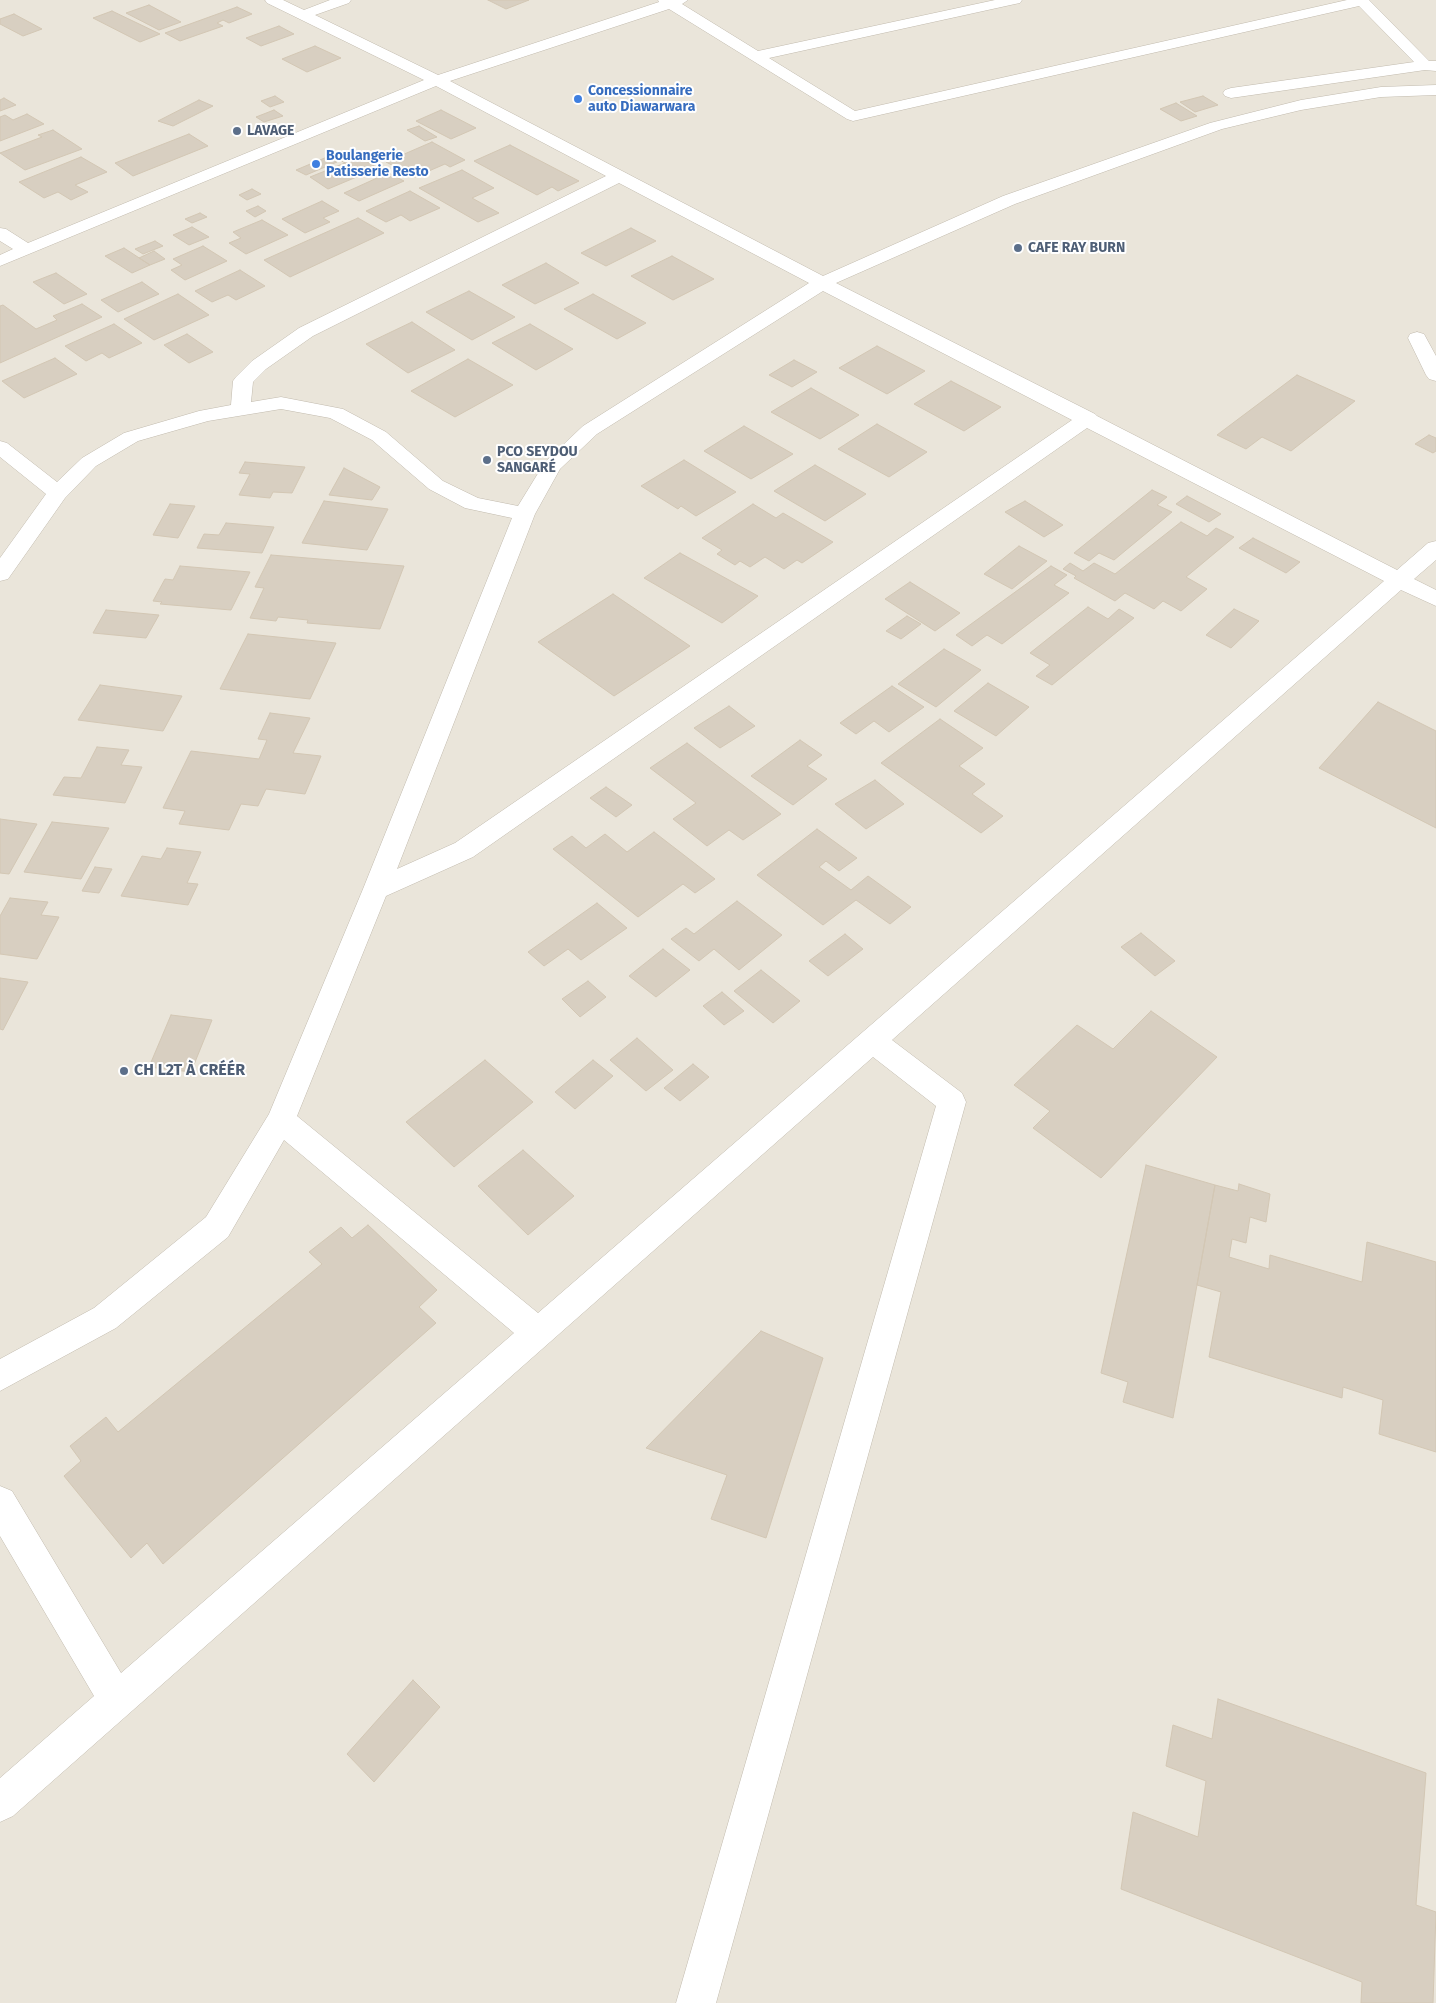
<!DOCTYPE html>
<html>
<head>
<meta charset="utf-8">
<style>
	body { margin:0 }
	canvas { display:block; background:#f6f3ec }
</style>
</head>
<body>
<canvas width="1436" height="2003"></canvas>
<script>
const ctx = document.querySelector('canvas').getContext('2d');
ctx.lineJoin = 'round';
function fillPath(path, color) {
  ctx.fillStyle = color;
  ctx.fill(path, 'evenodd');
}
function toPath(rows) {
  const path = new Path2D();
  for (const r of rows) {
    path.moveTo(r[0], r[1]);
    for (let i = 2; i < r.length; i += 2) path.lineTo(r[i], r[i + 1]);
  }
  return path;
}
function stroke(path, color, width, dash) {
  ctx.strokeStyle = color;
  ctx.lineWidth = width;
  ctx.lineCap = dash ? 'butt' : 'round';
  ctx.setLineDash(dash || []);
  ctx.stroke(path);
}
function label(font, color, halo, rows, align = 'center') {
  ctx.font = font + ' "Fira Sans",sans-serif';
  ctx.lineWidth = 4;
  ctx.setLineDash([]);
  ctx.textBaseline = 'middle';
  ctx.strokeStyle = halo;
  ctx.fillStyle = color;
  for (const [text, x, y, turn = 0] of rows) {
    ctx.save();
    ctx.translate(x, y);
    ctx.rotate((+turn || 0) * Math.PI / 180);
    ctx.textAlign = isNaN(turn) ? turn : align;
    if (halo) ctx.strokeText(text, 0, 0);
    ctx.fillText(text, 0, 0);
    ctx.restore();
  }
}
fillPath(toPath([
	[0,0,1436,0,1436,2003,0,2003]
]), '#eae5da');
const building = toPath([
	[488,0,529,0,506,9,488,0],
	[149,5,181,22,159,30,126,13,149,5],
	[237,7,252,14,229,23,223,20,217,23,223,26,180,41,165,33,237,7],
	[112,11,160,34,140,42,93,18,112,11],
	[14,14,42,29,23,36,0,24,0,19,14,14],
	[279,26,294,34,261,46,246,38,279,26],
	[315,46,341,58,307,72,282,59,315,46],
	[275,96,284,102,270,107,261,101,275,96],
	[1203,96,1218,105,1195,112,1180,102,1203,96],
	[4,98,16,105,0,111,0,100,4,98],
	[199,100,213,106,173,126,158,121,199,100],
	[1176,103,1197,116,1181,121,1160,109,1176,103],
	[274,110,283,116,264,122,256,117,274,110],
	[441,110,476,128,451,139,416,121,441,110],
	[27,114,44,124,0,141,0,117,5,115,13,120,27,114],
	[419,126,437,137,425,141,407,130,419,126],
	[53,130,82,149,25,170,0,153,42,137,38,135,53,130],
	[189,134,208,146,133,176,115,163,189,134],
	[432,142,465,160,450,167,445,164,415,177,386,162,432,142],
	[510,145,579,181,558,191,552,187,537,195,474,161,510,145],
	[349,152,378,168,328,189,310,177,345,163,335,157,349,152],
	[81,157,107,172,75,185,88,192,71,200,58,192,44,198,19,182,81,157],
	[327,157,337,162,306,175,296,170,327,157],
	[462,170,494,188,472,198,499,213,478,222,419,188,462,170],
	[388,173,404,181,359,201,344,193,388,173],
	[252,189,261,194,247,200,239,195,252,189],
	[410,191,440,208,410,221,401,215,386,222,366,211,410,191],
	[322,201,339,211,323,218,330,222,305,233,282,219,322,201],
	[258,206,266,211,255,217,246,211,258,206],
	[200,213,207,217,192,223,185,219,200,213],
	[358,218,384,233,290,277,264,260,358,218],
	[262,220,288,235,246,254,229,243,241,238,233,232,262,220],
	[192,227,209,237,189,245,173,235,192,227],
	[631,228,656,241,606,266,581,253,631,228],
	[155,241,163,246,143,254,135,249,155,241],
	[203,246,227,261,185,280,171,270,182,265,173,259,203,246],
	[124,248,150,265,132,273,105,256,124,248],
	[154,251,165,259,150,265,139,258,154,251],
	[672,256,714,279,673,300,631,276,672,256],
	[546,263,579,283,535,304,502,285,546,263],
	[240,270,265,286,236,300,228,295,212,302,195,291,240,270],
	[56,273,87,294,64,304,33,282,56,273],
	[142,282,159,294,118,312,101,300,142,282],
	[469,291,515,317,472,340,426,312,469,291],
	[178,294,209,315,154,340,124,319,178,294],
	[593,294,646,323,617,339,564,309,593,294],
	[82,304,102,317,0,363,0,306,3,305,36,329,57,320,53,316,82,304],
	[412,322,455,350,408,373,366,344,412,322],
	[114,324,142,343,109,358,102,353,86,361,65,346,114,324],
	[530,324,573,349,536,370,492,343,530,324],
	[187,334,213,352,189,363,164,345,187,334],
	[877,346,925,371,887,394,839,368,877,346],
	[55,358,77,374,24,398,2,381,55,358],
	[468,359,513,385,455,417,411,391,468,359],
	[794,360,817,372,792,387,769,375,794,360],
	[1297,375,1355,401,1291,451,1262,437,1246,449,1217,435,1297,375],
	[951,381,1001,407,964,431,914,404,951,381],
	[811,388,859,415,820,439,771,412,811,388],
	[877,424,927,452,889,477,838,449,877,424],
	[744,426,793,454,751,479,704,451,744,426],
	[1429,435,1436,438,1436,451,1433,453,1415,444,1429,435],
	[684,460,736,492,696,516,681,506,678,509,641,486,684,460],
	[245,462,305,467,292,493,273,492,270,498,239,495,250,474,239,473,245,462],
	[815,465,866,494,825,521,774,491,815,465],
	[344,468,380,487,372,500,329,495,344,468],
	[1152,490,1167,497,1157,505,1172,512,1114,560,1099,553,1089,561,1074,553,1152,490],
	[1187,496,1221,514,1209,522,1176,504,1187,496],
	[324,501,388,509,367,550,302,543,324,501],
	[1025,501,1063,525,1044,537,1005,512,1025,501],
	[170,504,195,506,178,538,153,535,170,504],
	[753,504,776,518,783,513,833,542,802,563,797,560,784,569,765,557,750,567,740,561,735,565,717,554,722,550,702,538,753,504],
	[1181,522,1207,536,1216,528,1234,537,1186,577,1207,589,1181,611,1163,601,1154,609,1125,593,1115,601,1074,578,1076,576,1063,569,1070,563,1083,571,1094,563,1115,574,1181,522],
	[226,523,274,527,262,553,197,548,204,534,219,535,226,523],
	[1253,538,1300,562,1286,573,1239,548,1253,538],
	[1019,546,1047,561,1012,589,984,574,1019,546],
	[680,553,758,596,722,623,644,578,680,553],
	[271,555,404,566,380,629,307,623,308,620,278,617,276,621,250,618,264,588,255,587,271,555],
	[180,566,250,572,231,610,160,604,162,602,153,601,165,579,173,580,180,566],
	[1051,566,1067,575,1054,585,1069,593,1002,644,987,635,972,646,956,635,1051,566],
	[910,582,960,613,935,631,885,599,910,582],
	[613,594,690,646,614,696,538,642,613,594],
	[1088,607,1108,619,1119,609,1134,618,1052,685,1036,676,1050,665,1030,653,1088,607],
	[1234,609,1259,621,1231,648,1206,635,1234,609],
	[106,610,159,615,146,638,93,633,106,610],
	[907,616,921,624,901,639,886,631,907,616],
	[248,634,336,643,310,699,220,689,248,634],
	[944,649,981,670,936,707,898,684,944,649],
	[988,683,1029,707,996,736,954,711,988,683],
	[100,685,182,696,163,731,78,720,100,685],
	[892,686,924,707,889,732,874,721,856,734,840,723,892,686],
	[1378,702,1436,731,1436,828,1319,768,1378,702],
	[729,706,755,726,720,748,694,728,729,706],
	[270,713,310,718,293,753,321,756,305,794,266,789,258,806,241,804,229,830,179,824,185,811,163,808,191,751,259,759,267,740,258,739,270,713],
	[940,719,983,748,959,766,985,784,972,794,1003,816,981,833,881,763,940,719],
	[800,740,822,755,807,766,827,779,793,805,751,776,800,740],
	[687,743,781,814,743,840,729,830,707,846,673,819,696,803,650,768,687,743],
	[97,747,129,750,121,765,142,767,125,803,53,795,64,777,81,778,97,747],
	[875,780,904,804,866,829,835,804,875,780],
	[606,787,632,805,616,817,590,798,606,787],
	[0,819,37,824,9,874,0,873,0,819],
	[52,822,109,828,81,879,24,872,52,822],
	[817,829,857,858,839,871,826,861,819,867,851,890,868,876,911,907,890,924,856,900,823,925,757,875,817,829],
	[654,832,715,879,695,893,683,884,638,917,553,849,572,836,586,848,605,834,627,852,654,832],
	[167,848,201,852,187,883,198,884,188,905,121,896,142,856,161,859,167,848],
	[95,867,112,869,99,893,82,891,95,867],
	[10,898,48,902,41,915,59,917,37,959,0,954,0,916,10,898],
	[737,901,782,935,739,970,714,949,699,961,671,939,686,928,694,934,737,901],
	[597,903,627,928,581,960,568,949,544,966,528,952,597,903],
	[1141,933,1175,961,1155,976,1121,947,1141,933],
	[845,934,863,949,828,976,809,961,845,934],
	[663,949,690,970,656,997,629,976,663,949],
	[761,970,800,1001,773,1023,734,991,761,970],
	[0,978,28,982,3,1030,0,1029,0,978],
	[588,981,606,997,580,1017,562,999,588,981],
	[722,992,744,1011,724,1025,703,1006,722,992],
	[1151,1011,1217,1057,1101,1178,1033,1128,1050,1111,1014,1085,1077,1025,1113,1049,1151,1011],
	[171,1015,212,1020,191,1072,149,1067,171,1015],
	[637,1038,673,1070,646,1091,610,1060,637,1038],
	[485,1060,533,1102,454,1167,406,1122,485,1060],
	[593,1060,613,1076,575,1109,555,1092,593,1060],
	[693,1064,709,1077,680,1101,664,1088,693,1064],
	[523,1150,574,1196,528,1235,478,1186,523,1150],
	[1146,1165,1215,1185,1173,1418,1123,1402,1128,1382,1101,1373,1146,1165],
	[1239,1184,1270,1194,1266,1222,1250,1217,1246,1243,1232,1239,1229,1257,1269,1269,1270,1255,1362,1282,1367,1242,1436,1262,1436,1452,1379,1434,1383,1400,1343,1387,1342,1398,1209,1357,1221,1292,1197,1285,1215,1185,1238,1191,1239,1184],
	[368,1225,437,1290,419,1307,436,1323,163,1564,147,1543,131,1558,64,1476,81,1461,70,1446,106,1417,118,1432,322,1264,309,1252,341,1227,352,1238,368,1225],
	[761,1331,823,1358,766,1538,711,1519,727,1475,646,1448,761,1331],
	[413,1680,440,1707,374,1782,347,1754,413,1680],
	[1218,1699,1426,1773,1416,1905,1436,1912,1433,2003,1361,2003,1362,1982,1121,1889,1133,1812,1198,1837,1206,1781,1166,1766,1173,1725,1212,1739,1218,1699]
]);
fillPath(building, '#d8cfc1');
stroke(building, '#d3c7b4', 1);
const minor = toPath([
	[265,0,283,0,304,10,330,0,351,0,349,3,315,15,438,75,659,2,658,0,688,0,682,4,758,51,995,0,1022,0,1020,3,1015,4,769,58,855,111,1347,0,1369,0,1429,61,1436,61,1436,71,1425,70,1231,98,1225,96,1223,93,1225,90,1231,88,1414,62,1359,6,853,121,847,119,669,9,450,81,823,276,1003,196,1210,123,1301,100,1381,87,1436,85,1436,95,1381,97,1301,110,1222,129,1015,204,836,283,1095,414,1097,416,1397,570,1428,543,1436,541,1436,560,1414,579,1436,590,1436,606,1401,590,892,1040,962,1093,966,1102,716,2003,676,2003,936,1106,873,1057,13,1816,0,1822,0,1778,94,1696,0,1536,0,1486,12,1491,121,1673,514,1333,284,1140,228,1237,116,1328,0,1391,0,1359,94,1308,206,1217,269,1114,363,889,512,518,465,508,429,489,372,440,330,418,281,409,208,421,138,441,96,466,65,498,8,579,0,581,0,558,46,494,0,457,0,441,7,443,57,482,82,458,124,433,199,411,231,405,233,381,236,377,252,361,299,328,606,176,436,86,0,266,0,255,13,249,0,241,0,228,6,229,28,243,424,80,267,3,265,0],
	[619,183,809,283,583,426,545,462,518,506,478,498,443,481,386,432,343,409,281,397,251,402,253,382,266,369,313,336,619,183],
	[823,291,1072,420,455,843,397,869,535,514,560,469,597,434,823,291],
	[1087,428,1384,581,538,1313,297,1116,386,896,473,857,1087,428],
	[1417,332,1424,334,1436,356,1436,381,1429,379,1426,375,1408,338,1410,334,1417,332]
]);
stroke(minor, '#c2bbae', 1);
fillPath(minor, '#fff');
for (const [x, y, r, color] of [
	[578,99,5,"#3f7fe0"],
	[237,131,5,"#5c6f8a"],
	[316,164,5,"#3f7fe0"],
	[1018,248,5,"#5c6f8a"],
	[487,460,5,"#5c6f8a"],
	[124,1071,5,"#5c6f8a"]
]) {
  const dot = new Path2D();
  dot.arc(x, y, r, 0, 2 * Math.PI);
  ctx.fillStyle = color;
  ctx.fill(dot);
  stroke(dot, '#fff', 2);
}
label('bold 14px', '#366cbe', '#fff', [
	["Concessionnaire",588,91],
	["auto Diawarwara",588,107],
	["Boulangerie",326,156],
	["Patisserie Resto",326,172]
], 'left');
label('bold 14px', '#4e5e75', '#fff', [
	["LAVAGE",247,131],
	["CAFE RAY BURN",1028,248],
	["PCO SEYDOU",497,452],
	["SANGARÉ",497,468]
], 'left');
label('bold 16px', '#4e5e75', '#fff', [
	["CH L2T À CRÉÉR",134,1071]
], 'left');
</script>
</body>
</html>
